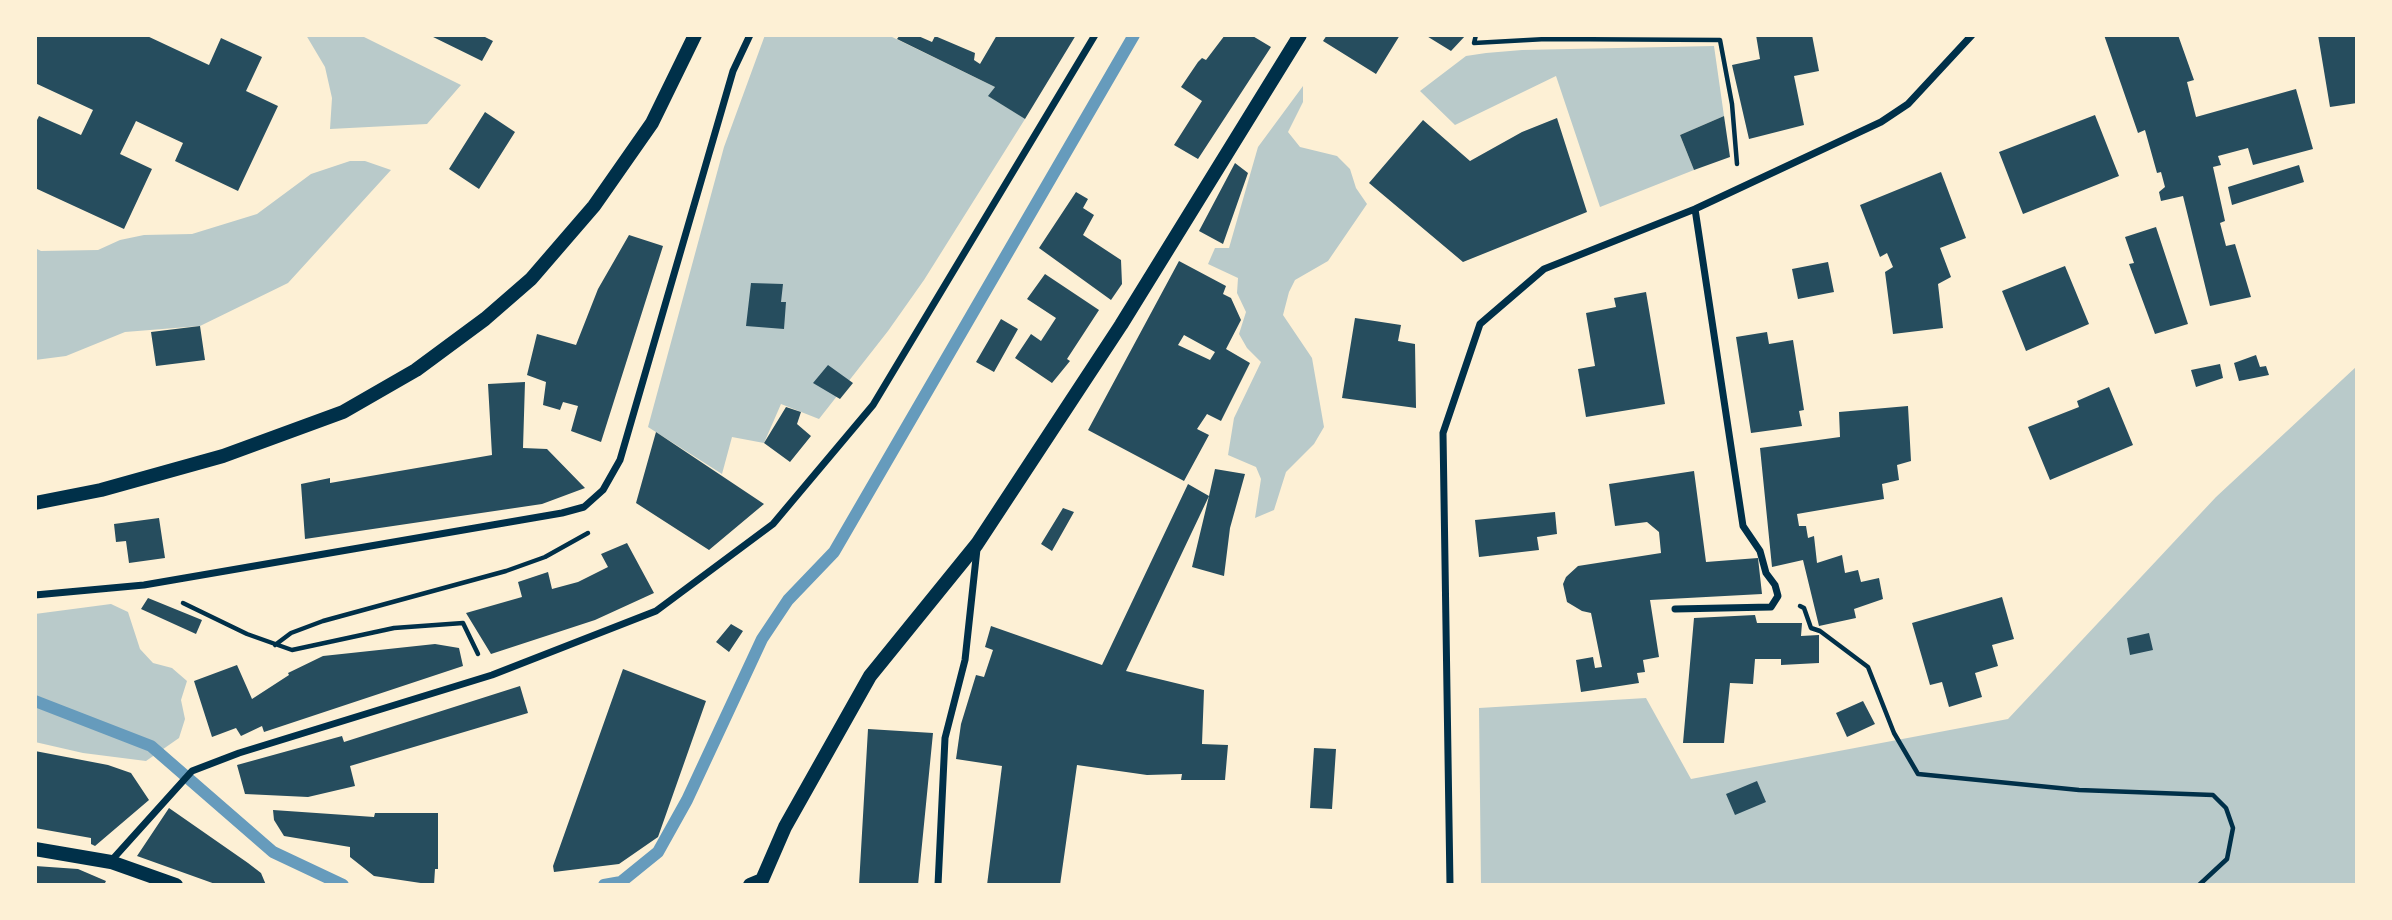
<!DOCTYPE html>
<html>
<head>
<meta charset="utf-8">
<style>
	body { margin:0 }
	#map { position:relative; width:2392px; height:920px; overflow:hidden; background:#fdf0d5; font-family:"Varela Round",sans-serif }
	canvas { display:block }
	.frame { position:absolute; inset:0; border:37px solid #fdf0d5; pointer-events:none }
</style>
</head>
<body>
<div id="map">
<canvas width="2392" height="920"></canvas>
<div class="frame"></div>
</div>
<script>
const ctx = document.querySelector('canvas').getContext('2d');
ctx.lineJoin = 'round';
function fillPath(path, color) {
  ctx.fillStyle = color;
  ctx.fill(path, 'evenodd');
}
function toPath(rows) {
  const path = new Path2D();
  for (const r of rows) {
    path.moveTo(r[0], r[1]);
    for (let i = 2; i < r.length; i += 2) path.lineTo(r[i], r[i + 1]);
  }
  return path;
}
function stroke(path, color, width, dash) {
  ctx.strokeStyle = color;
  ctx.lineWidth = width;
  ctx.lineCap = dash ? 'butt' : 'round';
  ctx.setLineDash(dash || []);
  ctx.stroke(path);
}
fillPath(toPath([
	[306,35,360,35,461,85,427,124,330,129,332,98,325,67],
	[765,35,888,35,995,87,989,96,1025,119,924,280,888,331,819,419,781,404,764,443,732,437,722,474,648,427,724,147],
	[1714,46,1724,116,1680,135,1694,170,1600,207,1556,76,1455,125,1420,91,1466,56,1486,53,1522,50],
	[1303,86,1303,102,1288,132,1300,147,1337,156,1350,169,1356,188,1367,204,1328,261,1295,280,1289,292,1283,315,1312,358,1324,427,1314,444,1286,472,1274,510,1255,518,1261,479,1256,467,1228,455,1234,418,1261,362,1247,348,1239,334,1246,312,1237,293,1238,278,1208,264,1215,248,1229,248,1258,147],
	[350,161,365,161,391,170,288,283,200,326,125,332,66,356,35,360,35,248,41,251,98,250,120,240,144,235,192,234,257,214,311,174],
	[2357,366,2357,885,1481,885,1479,708,1646,698,1691,779,2008,719,2216,497],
	[111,604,128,612,140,649,153,663,172,668,187,681,181,700,185,719,179,738,146,761,83,753,35,742,35,614]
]), '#b9caca');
stroke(toPath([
	[35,701,151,746,273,852,343,885],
	[604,885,621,882,658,852,687,800,762,639,788,600,834,552,1134,35]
]), '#669bbc', 12);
fillPath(toPath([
	[35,35,145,35,209,65,221,38,262,57,246,91,278,106,238,191,175,161,183,143,136,121,120,154,152,169,124,229,35,188,35,124,39,116,81,135,93,110,35,83],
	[429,35,481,35,493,41,482,61],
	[900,35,916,35,932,42,935,36,975,53,974,60,980,64,997,35,1076,35,1025,119,988,96,995,87,901,41,897,39],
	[1225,35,1251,35,1271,47,1198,159,1174,145,1202,101,1181,87,1198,62,1202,58,1206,60],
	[1327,35,1400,35,1376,74,1323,41],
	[1425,35,1466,35,1451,51],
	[1756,35,1812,35,1819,71,1794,76,1804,125,1749,139,1732,65,1760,59],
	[2104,35,2178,35,2194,80,2187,82,2196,117,2296,89,2313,149,2253,165,2248,148,2218,156,2221,165,2213,167,2225,221,2220,223,2226,246,2235,244,2251,297,2210,306,2183,196,2161,201,2159,192,2165,187,2161,172,2157,173,2145,130,2138,133],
	[2318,35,2357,35,2357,103,2330,107],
	[485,112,515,132,479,189,449,169],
	[2095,115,2119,176,2023,214,1999,152],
	[1724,116,1730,157,1694,170,1680,135],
	[1557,118,1587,212,1463,262,1369,183,1423,120,1470,161,1522,132],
	[1235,163,1248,173,1223,244,1199,231],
	[2299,165,2304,182,2232,205,2228,187],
	[1941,172,1966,238,1940,248,1951,277,1938,284,1943,328,1893,334,1885,272,1893,267,1887,253,1880,257,1860,205],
	[1076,192,1088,199,1083,208,1094,215,1083,235,1121,260,1122,284,1111,300,1039,248],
	[2156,227,2188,324,2155,334,2129,264,2134,263,2125,237],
	[629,235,663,246,601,442,571,431,578,406,563,402,560,410,543,405,546,382,527,375,537,334,576,345,598,289],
	[1179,261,1226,286,1223,294,1231,298,1241,320,1226,349,1250,363,1221,421,1207,414,1197,429,1209,435,1184,481,1088,430],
	[1184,335,1215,352,1210,360,1178,345],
	[1828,262,1834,292,1798,299,1792,269],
	[2065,266,2089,324,2026,351,2002,291],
	[1045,274,1099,310,1067,359,1070,361,1052,383,1015,358,1031,334,1041,341,1056,318,1027,299],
	[751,283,783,284,781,302,786,302,784,329,746,326],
	[1646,292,1665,404,1586,417,1578,369,1595,366,1586,313,1616,307,1614,298],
	[1355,318,1401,325,1398,341,1415,344,1416,408,1342,398],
	[1001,319,1018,329,994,372,976,362],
	[200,326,205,360,156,366,151,332],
	[1767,332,1769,344,1793,340,1804,410,1799,411,1802,426,1751,433,1736,337],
	[2256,355,2260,367,2266,366,2269,375,2239,381,2234,363],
	[2220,364,2223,378,2196,387,2191,370],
	[828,365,853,383,840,399,813,383],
	[525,382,523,448,547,449,585,488,542,504,305,539,301,484,330,478,330,483,492,455,488,384],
	[2109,387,2133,445,2050,480,2028,427,2079,407,2077,401],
	[1908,406,1911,461,1897,465,1899,480,1882,484,1884,499,1797,514,1799,526,1806,526,1808,538,1814,536,1817,563,1842,555,1845,573,1858,570,1861,582,1879,578,1883,599,1854,609,1856,618,1819,626,1803,560,1772,567,1760,448,1840,437,1839,412],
	[786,407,801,412,797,424,811,436,790,462,764,443],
	[656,432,764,504,709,550,636,503],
	[1215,469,1245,474,1230,528,1224,576,1192,567,1209,496,1126,671,1204,690,1202,744,1228,745,1225,780,1181,780,1182,774,1147,775,1077,765,1060,885,987,885,1002,766,956,759,961,724,976,675,984,677,993,650,985,647,991,626,1102,665,1188,484,1209,496],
	[1694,471,1706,562,1758,558,1762,594,1650,600,1659,657,1643,660,1645,672,1637,673,1639,683,1581,692,1576,660,1593,657,1595,668,1602,667,1591,613,1582,611,1567,602,1563,584,1566,577,1578,566,1661,553,1659,532,1647,522,1615,526,1609,484],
	[1063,508,1074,512,1052,551,1041,544],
	[1555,512,1557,534,1537,537,1539,550,1479,557,1475,520],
	[159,518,165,558,129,563,126,541,116,542,114,524],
	[627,543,654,593,595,620,491,654,466,613,522,597,518,582,548,572,552,589,578,582,608,567,601,554],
	[2002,597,2014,639,1992,645,1998,666,1975,673,1982,697,1949,707,1942,682,1930,685,1912,623],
	[148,598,202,620,196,634,141,609],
	[1755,615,1757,623,1802,623,1801,636,1819,635,1819,663,1781,665,1781,659,1755,659,1753,684,1730,683,1724,743,1683,743,1694,618],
	[731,624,743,631,729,652,716,642],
	[2149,633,2153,650,2130,655,2127,638],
	[435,644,459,648,463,666,264,732,262,726,241,736,236,728,212,737,194,681,237,665,252,699,289,675,288,673,323,656],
	[623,669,706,701,658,837,619,864,554,872,553,866],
	[520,686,528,713,350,766,355,786,308,797,245,794,237,765,342,736,344,742],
	[1863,701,1875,724,1847,737,1836,713],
	[868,729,933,733,918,885,859,885],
	[1314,748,1336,749,1332,809,1310,808],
	[35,751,108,765,131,773,149,800,95,846,91,844,91,838,35,828],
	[1757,781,1766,802,1735,815,1726,794],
	[169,808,248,863,261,873,266,885,218,885,137,856],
	[273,810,374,817,375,813,438,813,438,869,435,869,434,885,374,876,350,857,350,847,284,836,274,820],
	[35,866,78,869,106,881,104,885,35,885]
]), '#264d5e');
stroke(toPath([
	[1476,35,1474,43,1546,39,1720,40,1732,104,1737,164],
	[183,603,247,634,292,650,394,628,463,623,478,654],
	[1800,606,1804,608,1811,628,1820,631,1868,667,1894,733,1918,774,2079,790,2213,795,2226,808,2233,828,2227,859,2199,885],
	[275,645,291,633,323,621,506,571,545,557,588,533]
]), '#003049', 4.5);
stroke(toPath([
	[35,595,144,585,562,513,584,507,603,490,620,460,733,71,750,35],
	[1675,609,1771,607,1778,596,1775,585,1766,573,1760,551,1743,526,1695,209],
	[111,861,192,771,239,753,492,675,656,611,773,524,873,405,1095,35],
	[938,885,945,738,965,660,977,549],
	[1450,885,1443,433,1480,324,1544,269,1695,209,1881,122,1908,104,1972,35]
]), '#003049', 7);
stroke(toPath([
	[35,503,101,490,223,456,343,412,416,370,485,319,531,279,594,206,652,123,695,35],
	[35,849,111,862,176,885],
	[750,885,762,880,785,827,870,676,977,544,1121,325,1300,35]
]), '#003049', 14);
</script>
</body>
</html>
